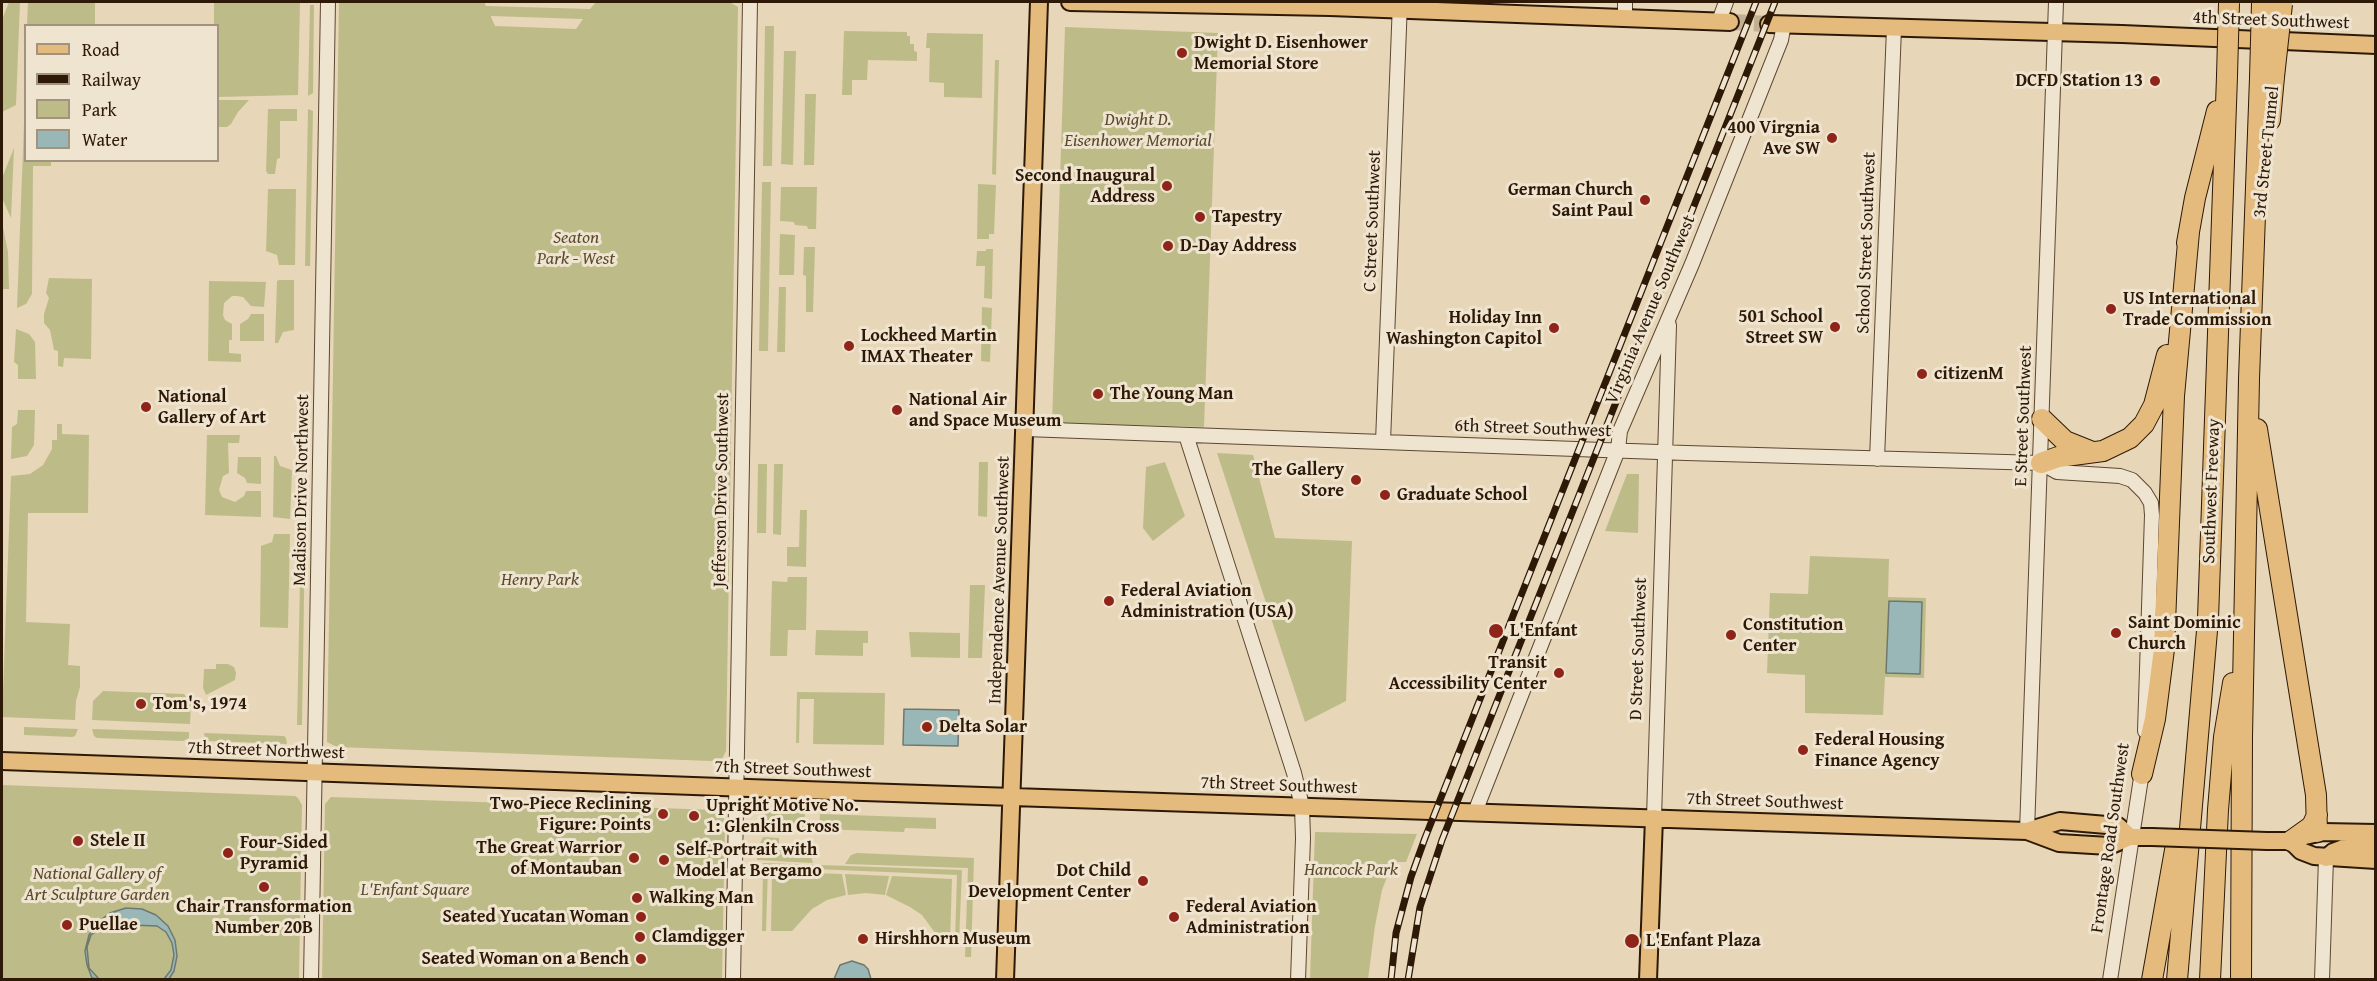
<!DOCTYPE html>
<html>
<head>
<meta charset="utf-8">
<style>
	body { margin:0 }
	#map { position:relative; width:2377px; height:981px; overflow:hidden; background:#e7d6b7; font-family:"Gentium Book Plus",serif }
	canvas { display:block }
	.frame { position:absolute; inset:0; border:3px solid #2e1906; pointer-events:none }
	.legend { position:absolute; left:24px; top:24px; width:195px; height:138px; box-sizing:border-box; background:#efe4d0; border:2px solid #a2937f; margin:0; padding:8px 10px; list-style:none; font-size:18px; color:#2e1906 }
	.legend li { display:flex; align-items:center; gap:12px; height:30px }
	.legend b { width:30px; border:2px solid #a2937f }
</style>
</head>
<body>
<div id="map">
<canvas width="2377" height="981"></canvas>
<div class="frame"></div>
<ul class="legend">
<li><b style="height:8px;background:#e4bb7c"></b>Road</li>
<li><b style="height:8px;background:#2e1906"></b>Railway</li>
<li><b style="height:16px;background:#bdbc89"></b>Park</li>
<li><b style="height:16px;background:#99b7b6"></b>Water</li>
</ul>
</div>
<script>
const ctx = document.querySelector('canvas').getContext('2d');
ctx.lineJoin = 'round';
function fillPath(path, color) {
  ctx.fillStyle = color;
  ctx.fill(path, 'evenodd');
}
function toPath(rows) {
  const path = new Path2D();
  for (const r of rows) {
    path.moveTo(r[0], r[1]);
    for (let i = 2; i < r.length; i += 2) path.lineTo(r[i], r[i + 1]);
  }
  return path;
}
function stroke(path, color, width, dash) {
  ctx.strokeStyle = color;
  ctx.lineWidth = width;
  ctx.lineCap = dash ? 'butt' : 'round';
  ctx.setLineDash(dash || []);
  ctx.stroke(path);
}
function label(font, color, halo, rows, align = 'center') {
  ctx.font = font + ' "Gentium Book Plus",serif';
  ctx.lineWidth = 6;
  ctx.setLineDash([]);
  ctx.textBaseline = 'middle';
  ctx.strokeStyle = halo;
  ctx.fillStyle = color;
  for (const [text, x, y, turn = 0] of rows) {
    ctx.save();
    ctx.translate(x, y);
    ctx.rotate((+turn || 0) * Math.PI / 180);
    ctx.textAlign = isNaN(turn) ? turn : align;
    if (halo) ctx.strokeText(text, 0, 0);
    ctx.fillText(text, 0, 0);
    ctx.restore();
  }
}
fillPath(toPath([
	[9,2,20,2,16,105,2,112,2,20],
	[28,2,95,2,95,25,27,25],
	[214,2,300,2,298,95,218,97,218,26,214,25],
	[339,2,484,2,486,6,590,9,596,2,690,2,731,3,738,7,726,751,722,759,711,761,337,747,327,742],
	[491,17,491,16,583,19,576,29,495,26],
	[310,5,314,5,313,93,308,96],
	[765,26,774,26,772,166,763,166],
	[1065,27,1218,33,1204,427,1052,423],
	[844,31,907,32,907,36,910,36,910,44,914,44,914,51,917,52,917,61,868,60,867,80,852,80,852,95,842,95],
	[927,33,983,34,982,98,944,97,944,83,929,82,930,48,926,48],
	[784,51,796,51,793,165,781,164],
	[995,60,999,60,996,175,992,174],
	[805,94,816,94,814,165,804,165],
	[218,100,249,100,238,112,231,124,227,127,218,127],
	[268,109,297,109,297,121,280,121,280,158,277,159,275,174,268,174,266,171],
	[308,109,313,111,310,266,305,266],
	[24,123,26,160,51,161,51,166,33,166,32,294,26,304,17,308],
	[14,148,11,218,2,198,2,178],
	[762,182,771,182,768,351,759,351],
	[978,184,996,185,994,234,989,234,989,239,977,239],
	[781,187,817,187,816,229,808,229,807,226,795,225,794,222,780,221],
	[268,189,296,189,295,265,279,265,277,255,266,251],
	[2,222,8,252,9,289,2,289],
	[780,234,795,235,794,275,779,275],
	[804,247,815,247,813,312,806,312,806,276,803,275],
	[986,249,993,249,992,299,984,298,985,266,976,266,977,251,986,251],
	[49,278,92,279,91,359,64,358,63,367,58,366,58,351,54,350,50,330,44,323,44,314,49,298,46,293],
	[279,280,294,280,294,330,283,332,278,343,275,343,277,281],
	[209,281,266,282,264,307,251,306,243,297,237,296,232,296,224,303,223,315,225,320,232,324,232,340,229,340,229,353,241,354,241,362,208,361],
	[779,287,786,287,785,352,777,352],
	[982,307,992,308,990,362,981,361],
	[251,314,264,314,264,341,240,341,240,324,248,319],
	[16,329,29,334,35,342,36,379,18,379,18,365,14,362],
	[18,410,35,410,34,445,27,456,11,459,12,427,17,424],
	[57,424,62,424,62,434,89,435,88,513,28,513,26,622,70,624,68,665,80,666,80,687,76,701,75,720,2,717,11,476,30,474,43,465,52,449,52,440,57,440],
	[207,435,240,435,239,443,228,443,229,473,223,476,219,490,222,497,235,502,244,496,246,491,261,491,261,517,205,515],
	[1217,453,1253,455,1275,538,1352,541,1346,701,1305,722],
	[274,456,276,456,280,466,292,470,290,519,273,517],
	[238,457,261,457,261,484,247,483,245,478,237,473],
	[979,462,988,462,987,517,978,516],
	[1165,462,1185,516,1153,541,1143,528,1146,467],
	[758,464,767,464,766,533,757,533],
	[774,464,783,464,781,535,773,534],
	[1627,474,1639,474,1638,533,1605,531],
	[800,510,807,510,806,567,787,566,787,547,799,547],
	[301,533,305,533,302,725,297,725],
	[274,534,290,534,288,628,260,627,261,546,272,542],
	[1810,556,1889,559,1888,597,1926,598,1924,678,1885,677,1883,715,1805,713,1805,675,1767,673,1770,593,1808,594],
	[788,577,807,577,806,630,788,630,787,656,770,656,772,581,787,582],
	[970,585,985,585,982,658,968,658],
	[816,630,868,631,868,643,863,643,863,656,815,655],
	[909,632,960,633,960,658,911,657],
	[216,664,228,664,234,667,236,673,235,680,206,695,203,688,204,669,216,669],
	[103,691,184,694,191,703,190,724,92,720,93,701],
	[797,692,885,693,884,745,813,744,814,699,800,699,799,743,796,743],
	[24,727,78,729,75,736,72,737,24,735],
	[92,729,189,732,189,738,183,741,97,738,94,736],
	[204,733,284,736,286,738,287,744,209,741,205,738],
	[2,785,295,796,298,798,302,805,299,979,2,980],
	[331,797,717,810,722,812,725,822,722,979,322,979,325,804],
	[764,812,805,813,804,828,764,827],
	[820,814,936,818,936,829,905,828,904,832,819,829],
	[1315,832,1417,834,1406,862,1393,862,1382,890,1375,926,1368,979,1310,979],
	[763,837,779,838,779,850,806,852,811,856,813,863,757,860,757,850],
	[857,853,974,858,971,957,965,957,968,868,845,864,851,855],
	[763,863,962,870,959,941,955,941,957,875,768,867,766,931,762,931],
	[772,872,842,874,846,895,827,900,812,909,792,931,771,931],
	[845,874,889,876,885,895,866,893,848,895],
	[892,876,952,879,950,941,941,941,922,915,910,907,886,895]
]), '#bdbc89');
const water = toPath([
	[1889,601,1922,602,1920,674,1886,673,1889,601],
	[904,709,959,710,958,746,903,745,904,709],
	[126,908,142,909,156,915,168,926,175,940,177,956,174,971,169,979,164,979,171,970,174,955,172,943,166,932,157,926,106,924,91,935,87,947,89,968,99,979,92,978,87,965,85,951,89,935,98,922,110,913,126,908],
	[852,961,864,965,868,969,871,979,834,979,840,965,852,961]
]);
fillPath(water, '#99b7b6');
stroke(water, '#6e7870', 1.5);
stroke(toPath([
	[1730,22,1769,24]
]), '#c2b094', 16, [16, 8]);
const minor = toPath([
	[1625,17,1625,2],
	[1719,21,1726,2],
	[1025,429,1686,453,2041,463,2057,472,2120,476,2132,480,2145,493,2151,503,2152,515,2145,731],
	[1186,435,1294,773,1302,806,1303,838,1298,980],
	[1383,442,1400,2],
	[1877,459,1894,28],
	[1475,812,1618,450,1620,431,1692,264,1781,40,1784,24],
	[1654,818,1669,325],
	[2027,831,2056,2],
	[311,980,328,2],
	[733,980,750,2],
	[2110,980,2143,765],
	[2322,980,2326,858]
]);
const major = toPath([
	[1070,2,1330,7,1730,22],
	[1769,24,2122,34,2376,45],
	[2,761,804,790,2027,831,2059,843,2109,846,2130,837,2152,837],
	[2027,831,2060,821,2118,826,2130,837],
	[2267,841,2291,841,2305,836,2323,832,2376,833],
	[2291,841,2301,851,2314,856,2376,860],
	[2326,858,2333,852,2349,846,2376,845],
	[1005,980,1039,2],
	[1648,980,1654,818]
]);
const highway = toPath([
	[2270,120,2274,77],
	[2187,243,2195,198,2217,111],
	[2042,419,2065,441,2090,451],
	[2257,429,2316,795,2317,832],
	[2041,463,2058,457,2103,451,2130,438,2144,424,2154,405,2167,355],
	[2142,774,2155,719,2164,649,2174,396,2189,232],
	[2291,841,2312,826,2317,815],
	[2152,980,2177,839],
	[2177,980,2208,619,2227,76],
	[2210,980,2218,810,2224,737,2233,683],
	[2241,980,2242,737,2249,379,2260,78]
]);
stroke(minor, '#5c4832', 16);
stroke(major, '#2e1906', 20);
stroke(highway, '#2e1906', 22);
stroke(minor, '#efe4d0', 14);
stroke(major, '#e4bb7c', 16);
stroke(highway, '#e4bb7c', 20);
const rail = toPath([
	[1391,980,1396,933,1411,877,1425,838,1756,2],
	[1408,980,1420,907,1442,840,1775,2]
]);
stroke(rail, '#2e1906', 7);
stroke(rail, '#efe4d0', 4.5, [14]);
const majorBridge = toPath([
	[2152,837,2267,841]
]);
const highwayBridge = toPath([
	[2227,76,2229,3],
	[2274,77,2282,4],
	[2260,78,2262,3]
]);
stroke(majorBridge, '#2e1906', 20, []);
stroke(highwayBridge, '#2e1906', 22, []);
stroke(majorBridge, '#e4bb7c', 16);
stroke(highwayBridge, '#e4bb7c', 20);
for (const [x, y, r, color] of [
	[1182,53,6,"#8f2418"],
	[2155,81,6,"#8f2418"],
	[1832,138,6,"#8f2418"],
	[1167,186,6,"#8f2418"],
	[1645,200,6,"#8f2418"],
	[1200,217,6,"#8f2418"],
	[1168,246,6,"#8f2418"],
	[2111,309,6,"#8f2418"],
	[1835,327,6,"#8f2418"],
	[1554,328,6,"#8f2418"],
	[849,346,6,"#8f2418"],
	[1922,374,6,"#8f2418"],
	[1098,394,6,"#8f2418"],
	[146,407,6,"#8f2418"],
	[897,410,6,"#8f2418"],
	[1356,480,6,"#8f2418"],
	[1385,495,6,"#8f2418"],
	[1109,601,6,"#8f2418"],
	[1496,631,8,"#8f2418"],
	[2116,633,6,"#8f2418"],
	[1731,635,6,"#8f2418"],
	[1559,673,6,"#8f2418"],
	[141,704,6,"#8f2418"],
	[927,727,6,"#8f2418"],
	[1803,750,6,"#8f2418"],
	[663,814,6,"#8f2418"],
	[694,816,6,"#8f2418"],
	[78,841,6,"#8f2418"],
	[228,853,6,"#8f2418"],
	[634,858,6,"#8f2418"],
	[664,860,6,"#8f2418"],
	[1143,881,6,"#8f2418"],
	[264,887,6,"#8f2418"],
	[637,898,6,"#8f2418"],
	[641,917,6,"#8f2418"],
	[1174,917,6,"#8f2418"],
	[67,925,6,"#8f2418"],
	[640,937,6,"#8f2418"],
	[863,939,6,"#8f2418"],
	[1632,941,8,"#8f2418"],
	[641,959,6,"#8f2418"]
]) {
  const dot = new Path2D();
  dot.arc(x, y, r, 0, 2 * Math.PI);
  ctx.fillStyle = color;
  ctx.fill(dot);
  stroke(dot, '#efe4d0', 2);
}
label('18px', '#2e1906', '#efe4d0', [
	["4th Street Southwest",2271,21,2],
	["3rd Street Tunnel",2267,152,-84],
	["C Street Southwest",1373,221,-88],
	["School Street Southwest",1867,243,-88],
	["Virginia Avenue Southwest",1651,310,-67],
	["E Street Southwest",2024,416,-88],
	["6th Street Southwest",1533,429,2],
	["Madison Drive Northwest",302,490,-89],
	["Jefferson Drive Southwest",722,490,-89],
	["Southwest Freeway",2212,491,-88],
	["Independence Avenue Southwest",1000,580,-88],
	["D Street Southwest",1639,649,-88],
	["7th Street Northwest",266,751,2],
	["7th Street Southwest",793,770,2],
	["7th Street Southwest",1279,786,2],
	["7th Street Southwest",1765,802,2],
	["Frontage Road Southwest",2111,838,-82]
]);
label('bold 18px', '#2e1906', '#efe4d0', [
	["Dwight D. Eisenhower",1194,43],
	["Memorial Store",1194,64],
	["DCFD Station 13",2143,81,"right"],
	["400 Virgnia",1820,128,"right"],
	["Ave SW",1820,149,"right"],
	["Second Inaugural",1155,176,"right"],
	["Address",1155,197,"right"],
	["German Church",1633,190,"right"],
	["Saint Paul",1633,211,"right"],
	["Tapestry",1212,217],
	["D-Day Address",1180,246],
	["US International",2123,299],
	["Trade Commission",2123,320],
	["501 School",1823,317,"right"],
	["Street SW",1823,338,"right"],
	["Holiday Inn",1542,318,"right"],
	["Washington Capitol",1542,339,"right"],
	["Lockheed Martin",861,336],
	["IMAX Theater",861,357],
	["citizenM",1934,374],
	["The Young Man",1110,394],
	["National",158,397],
	["Gallery of Art",158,418],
	["National Air",909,400],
	["and Space Museum",909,421],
	["The Gallery",1344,470,"right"],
	["Store",1344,491,"right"],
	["Graduate School",1397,495],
	["Federal Aviation",1121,591],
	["Administration (USA)",1121,612],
	["Saint Dominic",2128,623],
	["Church",2128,644],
	["Constitution",1743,625],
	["Center",1743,646],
	["L'Enfant",1510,631],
	["Transit",1547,663,"right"],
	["Accessibility Center",1547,684,"right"],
	["Tom's, 1974",153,704],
	["Delta Solar",939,727],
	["Federal Housing",1815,740],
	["Finance Agency",1815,761],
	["Two-Piece Reclining",651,804,"right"],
	["Figure: Points",651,825,"right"],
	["Upright Motive No.",706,806],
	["1: Glenkiln Cross",706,827],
	["Stele II",90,841],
	["Four-Sided",240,843],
	["Pyramid",240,864],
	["The Great Warrior",622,848,"right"],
	["of Montauban",622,869,"right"],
	["Self-Portrait with",676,850],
	["Model at Bergamo",676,871],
	["Dot Child",1131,871,"right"],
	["Development Center",1131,892,"right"],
	["Walking Man",649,898],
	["Chair Transformation",264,907,"center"],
	["Number 20B",264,928,"center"],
	["Federal Aviation",1186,907],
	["Administration",1186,928],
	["Seated Yucatan Woman",629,917,"right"],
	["Puellae",79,925],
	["Clamdigger",652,937],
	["Hirshhorn Museum",875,939],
	["L'Enfant Plaza",1646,941],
	["Seated Woman on a Bench",629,959,"right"]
], 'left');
label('italic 18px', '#594a2d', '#efe4d0', [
	["Dwight D.",1138,120],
	["Eisenhower Memorial",1138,141],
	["Seaton",576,238],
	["Park - West",576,259],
	["Henry Park",540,580],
	["Hancock Park",1351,870],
	["National Gallery of",97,874],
	["Art Sculpture Garden",97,895],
	["L'Enfant Square",415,890]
]);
</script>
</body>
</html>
